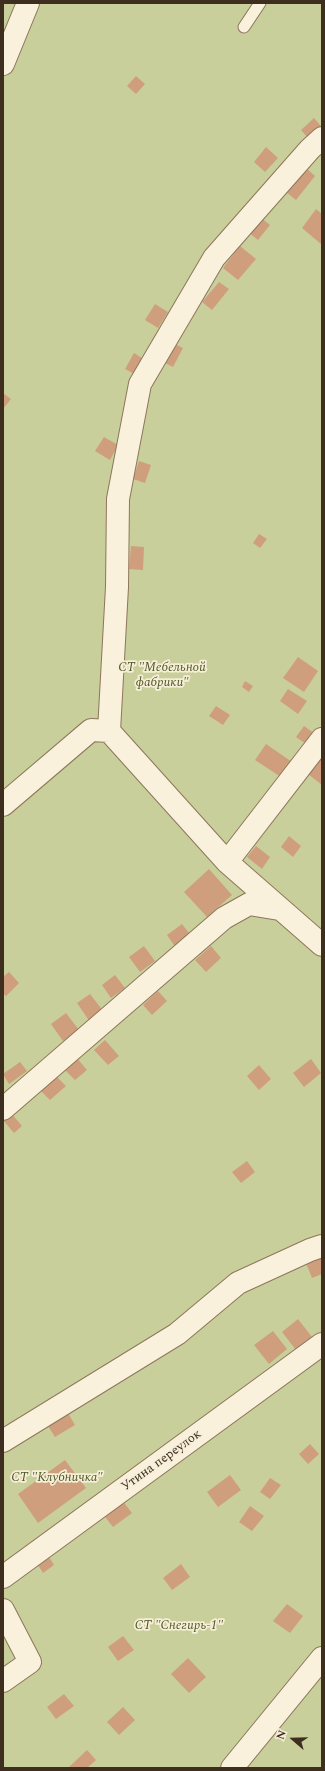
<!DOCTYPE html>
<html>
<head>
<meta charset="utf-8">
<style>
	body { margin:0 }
	#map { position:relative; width:325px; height:1771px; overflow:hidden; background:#f0e4c8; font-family:Spectral,serif }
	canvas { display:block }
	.frame { position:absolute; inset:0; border:4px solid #3d2e20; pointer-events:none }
	.north { position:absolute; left:273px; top:1719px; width:40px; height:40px; -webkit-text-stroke:3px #f7eed8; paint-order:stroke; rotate:290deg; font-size:11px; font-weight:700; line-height:16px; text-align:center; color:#3d2e20 }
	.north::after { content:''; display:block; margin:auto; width:14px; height:18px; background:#3d2e20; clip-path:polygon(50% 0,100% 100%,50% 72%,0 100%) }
</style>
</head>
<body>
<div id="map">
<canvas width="325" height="1771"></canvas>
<div class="frame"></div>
<div class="north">N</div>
</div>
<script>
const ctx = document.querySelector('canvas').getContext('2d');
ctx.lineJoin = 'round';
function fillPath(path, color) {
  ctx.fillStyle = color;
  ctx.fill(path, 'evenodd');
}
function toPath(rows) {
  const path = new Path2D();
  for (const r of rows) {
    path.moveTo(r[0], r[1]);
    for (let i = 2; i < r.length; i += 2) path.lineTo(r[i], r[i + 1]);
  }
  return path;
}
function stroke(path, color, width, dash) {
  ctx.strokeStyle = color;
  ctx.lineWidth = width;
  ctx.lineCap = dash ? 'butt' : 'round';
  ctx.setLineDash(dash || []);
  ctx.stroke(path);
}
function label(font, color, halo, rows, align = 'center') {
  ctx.font = font + ' Spectral,serif';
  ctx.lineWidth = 3.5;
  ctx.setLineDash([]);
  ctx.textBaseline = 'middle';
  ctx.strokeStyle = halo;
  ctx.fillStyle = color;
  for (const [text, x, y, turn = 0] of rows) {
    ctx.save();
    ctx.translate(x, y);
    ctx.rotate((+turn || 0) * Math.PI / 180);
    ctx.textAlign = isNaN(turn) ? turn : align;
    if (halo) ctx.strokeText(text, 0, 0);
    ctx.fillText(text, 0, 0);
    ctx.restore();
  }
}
fillPath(toPath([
	[3,3,322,3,322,1768,3,1768]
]), '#c9cf9b');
fillPath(toPath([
	[136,76,145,84,136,94,127,86],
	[314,118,321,126,308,138,301,130],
	[266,147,278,158,265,172,254,162],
	[305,167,315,176,296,200,286,192],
	[316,209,322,214,321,244,302,228],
	[260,217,270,225,258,240,248,232],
	[240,246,256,259,238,280,223,268],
	[219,282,229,289,212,310,202,302],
	[155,304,168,312,158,328,145,320],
	[173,343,183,348,173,367,163,362],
	[134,353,145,360,136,375,125,369],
	[3,393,11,399,3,409],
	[104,437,118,445,110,460,95,451],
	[139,461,151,465,145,483,133,479],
	[259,534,267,539,260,548,253,543],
	[131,546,144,547,143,570,129,569],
	[298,657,318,671,304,692,283,678],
	[245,681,253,686,249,692,242,687],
	[288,689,307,701,298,714,280,701],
	[216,706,230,715,223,725,209,716],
	[304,726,314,733,306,744,296,737],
	[266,744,295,764,284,779,255,760],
	[322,755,322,785,308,774],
	[289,836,301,846,293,857,281,847],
	[256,846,270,857,262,869,247,857],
	[209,869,232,895,207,917,184,892],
	[182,924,192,937,176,948,167,935],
	[144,946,155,961,140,972,129,957],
	[211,946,221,958,206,972,195,960],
	[9,972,19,983,6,996,3,993,3,977],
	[115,975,125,988,111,998,102,985],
	[158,991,167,1001,152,1015,143,1005],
	[90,994,104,1012,90,1022,77,1003],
	[66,1013,79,1030,63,1041,51,1024],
	[105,1040,119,1056,108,1065,94,1050],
	[77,1058,87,1070,75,1080,64,1069],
	[311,1059,321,1073,304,1087,293,1073],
	[20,1062,27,1071,9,1084,3,1074],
	[259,1065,271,1079,259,1090,247,1076],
	[55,1075,66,1086,50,1100,39,1089],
	[11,1113,22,1126,14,1133,3,1120],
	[247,1161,255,1172,241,1183,232,1172],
	[322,1256,322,1274,312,1278,306,1263],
	[298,1319,312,1337,296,1350,282,1332],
	[273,1331,287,1349,269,1364,254,1345],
	[68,1413,75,1425,55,1437,48,1426],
	[310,1444,319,1454,308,1464,299,1454],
	[65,1460,86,1488,38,1523,18,1494],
	[230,1475,241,1490,218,1507,207,1492],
	[270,1478,281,1485,270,1499,260,1492],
	[121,1499,132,1513,113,1527,102,1513],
	[250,1506,264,1516,252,1531,239,1522],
	[47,1554,54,1565,43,1573,36,1562],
	[181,1564,190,1577,172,1590,163,1578],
	[287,1604,303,1616,290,1633,273,1621],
	[123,1636,134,1650,118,1661,108,1647],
	[188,1658,206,1677,189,1693,171,1674],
	[64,1694,74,1706,56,1719,47,1707],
	[123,1707,135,1720,119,1735,107,1722],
	[87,1750,96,1760,87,1768,68,1768]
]), '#cf9f7d');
const lane = toPath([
	[244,27,260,3]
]);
const street = toPath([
	[3,64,28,3],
	[322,138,310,149,214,258,140,384,118,499,117,587,109,731,227,862,322,945],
	[3,805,91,730,109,731],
	[227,862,322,739],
	[3,1109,224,918,249,904,279,909],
	[3,1441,177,1334,238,1283,310,1250,322,1246],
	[3,1577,322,1344],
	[3,1610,30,1662,3,1681],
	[232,1768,322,1658]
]);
stroke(lane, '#8d765c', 13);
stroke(street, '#8d765c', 24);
stroke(lane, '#faf1dc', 11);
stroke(street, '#faf1dc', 22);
label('italic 13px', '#4d5a26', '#f7eed8', [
	["СТ \"Мебельной",162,668],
	["фабрики\"",162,683],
	["СТ \"Клубничка\"",57,1478],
	["СТ \"Снегирь-1\"",179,1626]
]);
label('13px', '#3d2e20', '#f7eed8', [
	["Утина переулок",162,1461,-36]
]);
</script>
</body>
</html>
